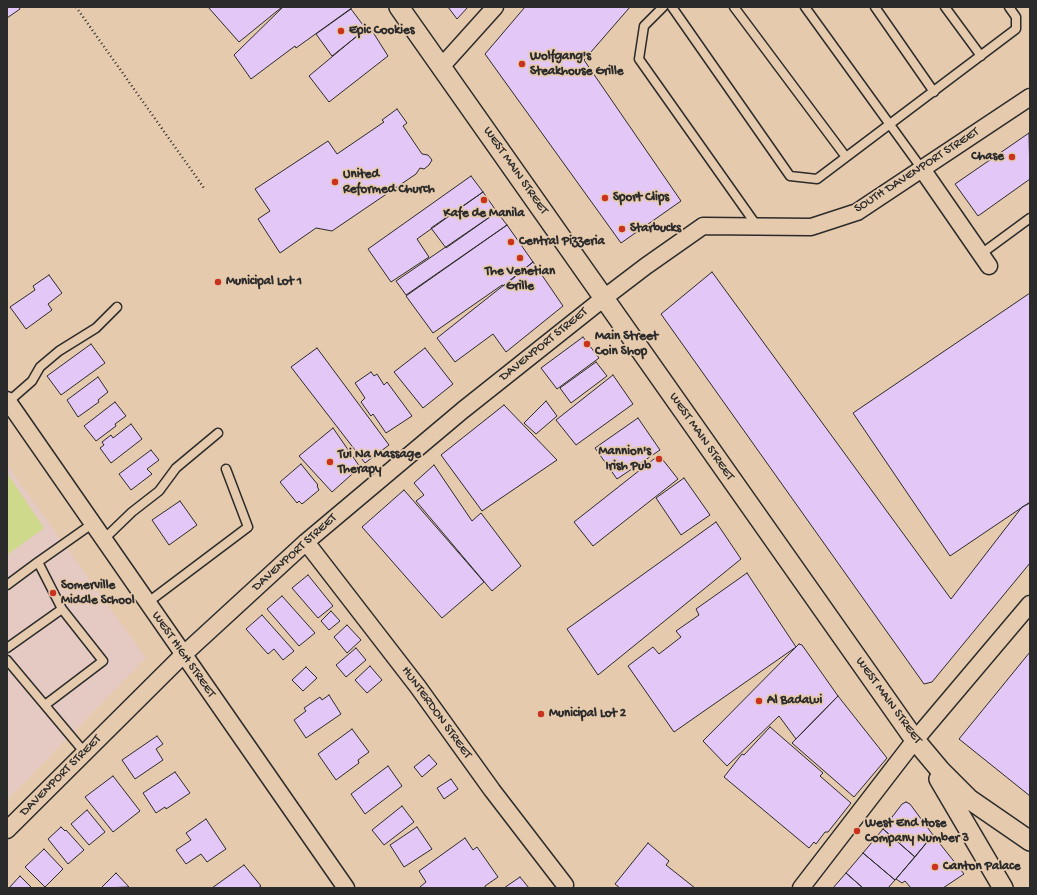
<!DOCTYPE html>
<html>
<head>
<meta charset="utf-8">
<style>
	body { margin:0 }
	#map { position:relative; width:1037px; height:895px; overflow:hidden; background:#e6caad; font-family:"Gochi Hand",sans-serif }
	canvas { display:block }
	.frame { position:absolute; inset:0; border:8px solid #2b2b2b; pointer-events:none }
</style>
</head>
<body>
<div id="map">
<canvas width="1037" height="895"></canvas>
<div class="frame"></div>
</div>
<script>
const ctx = document.querySelector('canvas').getContext('2d');
ctx.lineJoin = 'round';
function fillPath(path, color) {
  ctx.fillStyle = color;
  ctx.fill(path, 'evenodd');
}
function toPath(rows) {
  const path = new Path2D();
  for (const r of rows) {
    path.moveTo(r[0], r[1]);
    for (let i = 2; i < r.length; i += 2) path.lineTo(r[i], r[i + 1]);
  }
  return path;
}
function stroke(path, color, width, dash) {
  ctx.strokeStyle = color;
  ctx.lineWidth = width;
  ctx.lineCap = dash ? 'butt' : 'round';
  ctx.setLineDash(dash || []);
  ctx.stroke(path);
}
function label(font, color, halo, rows, align = 'center') {
  ctx.font = font + ' "Gochi Hand",sans-serif';
  ctx.lineWidth = 3.5;
  ctx.setLineDash([]);
  ctx.textBaseline = 'middle';
  ctx.strokeStyle = halo;
  ctx.fillStyle = color;
  for (const [text, x, y, turn = 0] of rows) {
    ctx.save();
    ctx.translate(x, y);
    ctx.rotate((+turn || 0) * Math.PI / 180);
    ctx.textAlign = isNaN(turn) ? turn : align;
    if (halo) ctx.strokeText(text, 0, 0);
    ctx.fillText(text, 0, 0);
    ctx.restore();
  }
}
fillPath(toPath([
	[7,465,146,658,7,800]
]), '#e5c9c3');
fillPath(toPath([
	[7,473,44,528,7,555]
]), '#ced98c');
const building = toPath([
	[7,7,19,7,20,9,7,18,7,7],
	[208,7,282,7,239,42,208,7],
	[283,7,353,7,296,48,295,46,251,79,234,55,283,7],
	[448,7,468,7,457,19,448,7],
	[525,7,630,7,584,60,681,201,621,243,485,54,525,7],
	[351,9,366,29,332,56,316,34,351,9],
	[369,26,388,56,329,102,309,76,369,26],
	[397,109,407,123,403,126,422,154,428,155,432,160,429,165,424,169,420,168,416,174,332,231,316,228,280,253,258,219,270,211,255,189,328,141,337,154,384,122,382,120,397,109],
	[1029,133,1030,179,978,216,955,184,1029,133],
	[471,176,483,192,417,239,429,257,391,282,368,249,471,176],
	[483,192,497,212,446,248,431,228,483,192],
	[497,212,507,225,406,295,396,281,497,212],
	[507,225,533,262,504,286,502,285,433,333,406,296,507,225],
	[533,262,563,306,506,352,493,334,455,362,437,338,533,262],
	[712,272,951,599,1022,507,1030,503,1030,563,932,682,924,684,661,314,712,272],
	[49,275,62,293,48,304,52,310,26,329,10,307,35,290,33,286,49,275],
	[1030,293,1030,502,950,556,853,413,1030,293],
	[583,337,599,358,557,389,541,368,583,337],
	[91,344,105,363,61,395,47,376,91,344],
	[317,348,389,445,365,463,291,367,317,348],
	[425,348,453,384,423,408,394,372,425,348],
	[596,362,607,376,571,403,560,388,596,362],
	[371,372,374,376,377,374,384,385,387,382,412,416,386,433,373,414,371,416,361,402,365,398,355,383,371,372],
	[613,375,633,404,576,445,556,420,613,375],
	[98,377,108,392,98,400,99,402,78,417,67,400,98,377],
	[546,401,557,416,536,434,524,423,546,401],
	[115,402,126,416,115,424,116,426,96,441,84,426,115,402],
	[504,405,557,460,482,511,441,455,504,405],
	[638,418,660,450,617,479,595,448,638,418],
	[131,424,142,439,111,463,100,448,104,445,102,442,111,435,113,438,131,424],
	[333,428,360,467,332,492,299,456,333,428],
	[151,450,159,460,147,469,152,474,131,490,119,474,151,450],
	[659,455,678,479,593,546,574,522,659,455],
	[301,464,318,485,317,486,319,490,302,504,299,501,297,503,280,482,301,464],
	[434,465,472,521,481,513,521,566,492,591,416,501,424,495,414,483,434,465],
	[684,478,710,515,681,535,656,498,684,478],
	[404,490,484,582,442,618,362,527,404,490],
	[180,501,197,525,169,545,152,520,180,501],
	[716,522,741,559,598,675,567,629,716,522],
	[747,573,796,647,674,732,628,666,653,647,659,654,681,637,676,631,699,615,696,609,747,573],
	[308,575,333,606,318,618,292,588,308,575],
	[282,596,315,633,299,646,267,609,282,596],
	[331,611,340,621,329,630,321,621,331,611],
	[262,615,294,651,283,660,274,649,268,654,246,629,262,615],
	[347,625,361,640,347,653,334,637,347,625],
	[799,644,802,645,838,696,796,739,779,716,727,766,703,741,799,644],
	[356,648,366,660,346,677,336,665,356,648],
	[1030,652,1030,796,959,739,1030,652],
	[370,666,382,680,367,693,355,680,370,666],
	[306,667,317,678,303,691,292,680,306,667],
	[329,695,341,714,306,738,294,720,306,711,304,708,320,697,322,700,329,695],
	[838,696,887,758,854,797,792,743,838,696],
	[770,727,823,773,820,776,851,803,828,832,825,832,816,844,814,842,809,848,724,777,742,754,744,755,770,727],
	[352,729,369,752,358,760,359,763,336,780,318,754,352,729],
	[157,736,163,744,156,749,163,760,135,779,122,760,157,736],
	[429,755,437,764,422,777,414,767,429,755],
	[388,766,402,786,365,814,351,794,388,766],
	[175,772,190,793,166,809,165,807,156,813,143,793,175,772],
	[113,776,140,811,113,832,85,797,113,776],
	[451,779,458,789,444,799,437,788,451,779],
	[906,802,910,804,933,835,915,857,883,829,902,804,906,802],
	[402,806,414,822,384,845,372,830,402,806],
	[87,810,105,832,89,845,71,824,87,810],
	[206,819,226,849,207,862,201,854,186,864,176,850,191,840,186,833,206,819],
	[61,827,65,831,66,830,84,850,68,864,48,839,61,827],
	[417,827,432,849,404,867,390,845,417,827],
	[883,829,915,857,895,880,863,853,883,829],
	[933,835,964,874,943,888,911,888,905,881,902,883,896,879,933,835],
	[465,838,473,850,477,847,498,877,485,886,485,888,421,888,420,887,426,882,419,871,465,838],
	[648,843,669,861,666,865,695,888,620,888,615,884,648,843],
	[44,849,63,869,45,887,25,867,44,849],
	[863,853,895,880,888,888,863,888,846,873,863,853],
	[244,865,261,886,258,888,212,888,244,865],
	[116,873,129,887,103,888,102,887,116,873],
	[846,873,863,888,833,888,846,873],
	[20,876,32,888,9,888,20,876],
	[520,877,529,888,504,888,520,877]
]);
fillPath(building, '#e3c7f6');
stroke(building, '#2b2b2b', 1);
const service = toPath([
	[663,7,644,26,639,59,757,226],
	[672,7,790,176,817,179,1016,29,1016,17,1009,7],
	[734,7,846,157],
	[805,7,922,169],
	[875,7,934,92],
	[945,7,981,56],
	[981,254,1030,218],
	[8,402,32,381,40,367,59,351,96,328,117,307],
	[103,540,132,512,159,491,176,468,218,433],
	[38,562,92,524],
	[7,585,38,562,62,609],
	[147,603,248,527,226,469],
	[7,648,62,609,103,661,45,705],
	[7,660,85,753]
]);
const minor = toPath([
	[441,67,495,7],
	[922,169,989,266],
	[7,400,346,888],
	[306,542,418,687,492,790,565,885],
	[7,830,183,655,306,542,463,410,604,298,646,266,703,226,811,227,857,212,1030,97],
	[801,888,915,740,1030,604]
]);
const tertiary = toPath([
	[399,7,915,740,941,771,969,799,1030,841],
	[939,779,1003,888]
]);
stroke(service, '#2b2b2b', 11);
stroke(minor, '#2b2b2b', 19);
stroke(tertiary, '#2b2b2b', 22);
stroke(toPath([
	[76,7,204,188]
]), '#2b2b2b', 2.5, [1, 3]);
stroke(service, '#e6caad', 8);
stroke(minor, '#e6caad', 16);
stroke(tertiary, '#e6caad', 19);
for (const [x, y, r, color] of [
	[341,31,4,"#c8321e"],
	[522,64,4,"#c8321e"],
	[1012,157,4,"#c8321e"],
	[335,182,4,"#c8321e"],
	[605,198,4,"#c8321e"],
	[484,200,4,"#c8321e"],
	[622,229,4,"#c8321e"],
	[511,242,4,"#c8321e"],
	[520,258,4,"#c8321e"],
	[218,282,4,"#c8321e"],
	[587,344,4,"#c8321e"],
	[659,459,4,"#c8321e"],
	[330,462,4,"#c8321e"],
	[53,593,4,"#c8321e"],
	[759,701,4,"#c8321e"],
	[541,714,4,"#c8321e"],
	[857,831,4,"#c8321e"],
	[935,867,4,"#c8321e"]
]) {
  const dot = new Path2D();
  dot.arc(x, y, r, 0, 2 * Math.PI);
  ctx.fillStyle = color;
  ctx.fill(dot);
  stroke(dot, '#e6caad', 1.5);
}
label('bold 13px', '#2b2b2b', '#e6caad', [
	["Epic Cookies",349,31],
	["Wolfgang's",530,57],
	["Steakhouse Grille",530,72],
	["Chase",1004,157,"right"],
	["United",343,175],
	["Reformed Church",343,190],
	["Sport Clips",613,198],
	["Kafe de Manila",484,214,"center"],
	["Starbucks",630,229],
	["Central Pizzeria",519,242],
	["The Venetian",520,272,"center"],
	["Grille",520,287,"center"],
	["Municipal Lot 1",226,282],
	["Main Street",595,337],
	["Coin Shop",595,352],
	["Mannion's",651,452,"right"],
	["Irish Pub",651,467,"right"],
	["Tui Na Massage",338,455],
	["Therapy",338,470],
	["Somerville",61,586],
	["Middle School",61,601],
	["Al Badawi",767,701],
	["Municipal Lot 2",549,714],
	["West End Hose",865,824],
	["Company Number 3",865,839],
	["Canton Palace",943,867]
], 'left');
label('13px', '#2b2b2b', '#e6caad', [
	["WEST MAIN STREET",515,171,55],
	["SOUTH DAVENPORT STREET",917,171,-33],
	["DAVENPORT STREET",544,345,-39],
	["WEST MAIN STREET",701,437,55],
	["DAVENPORT STREET",295,553,-42],
	["WEST HIGH STREET",183,655,55],
	["WEST MAIN STREET",888,701,54],
	["HUNTERDON STREET",436,713,54],
	["DAVENPORT STREET",61,776,-45]
]);
</script>
</body>
</html>
